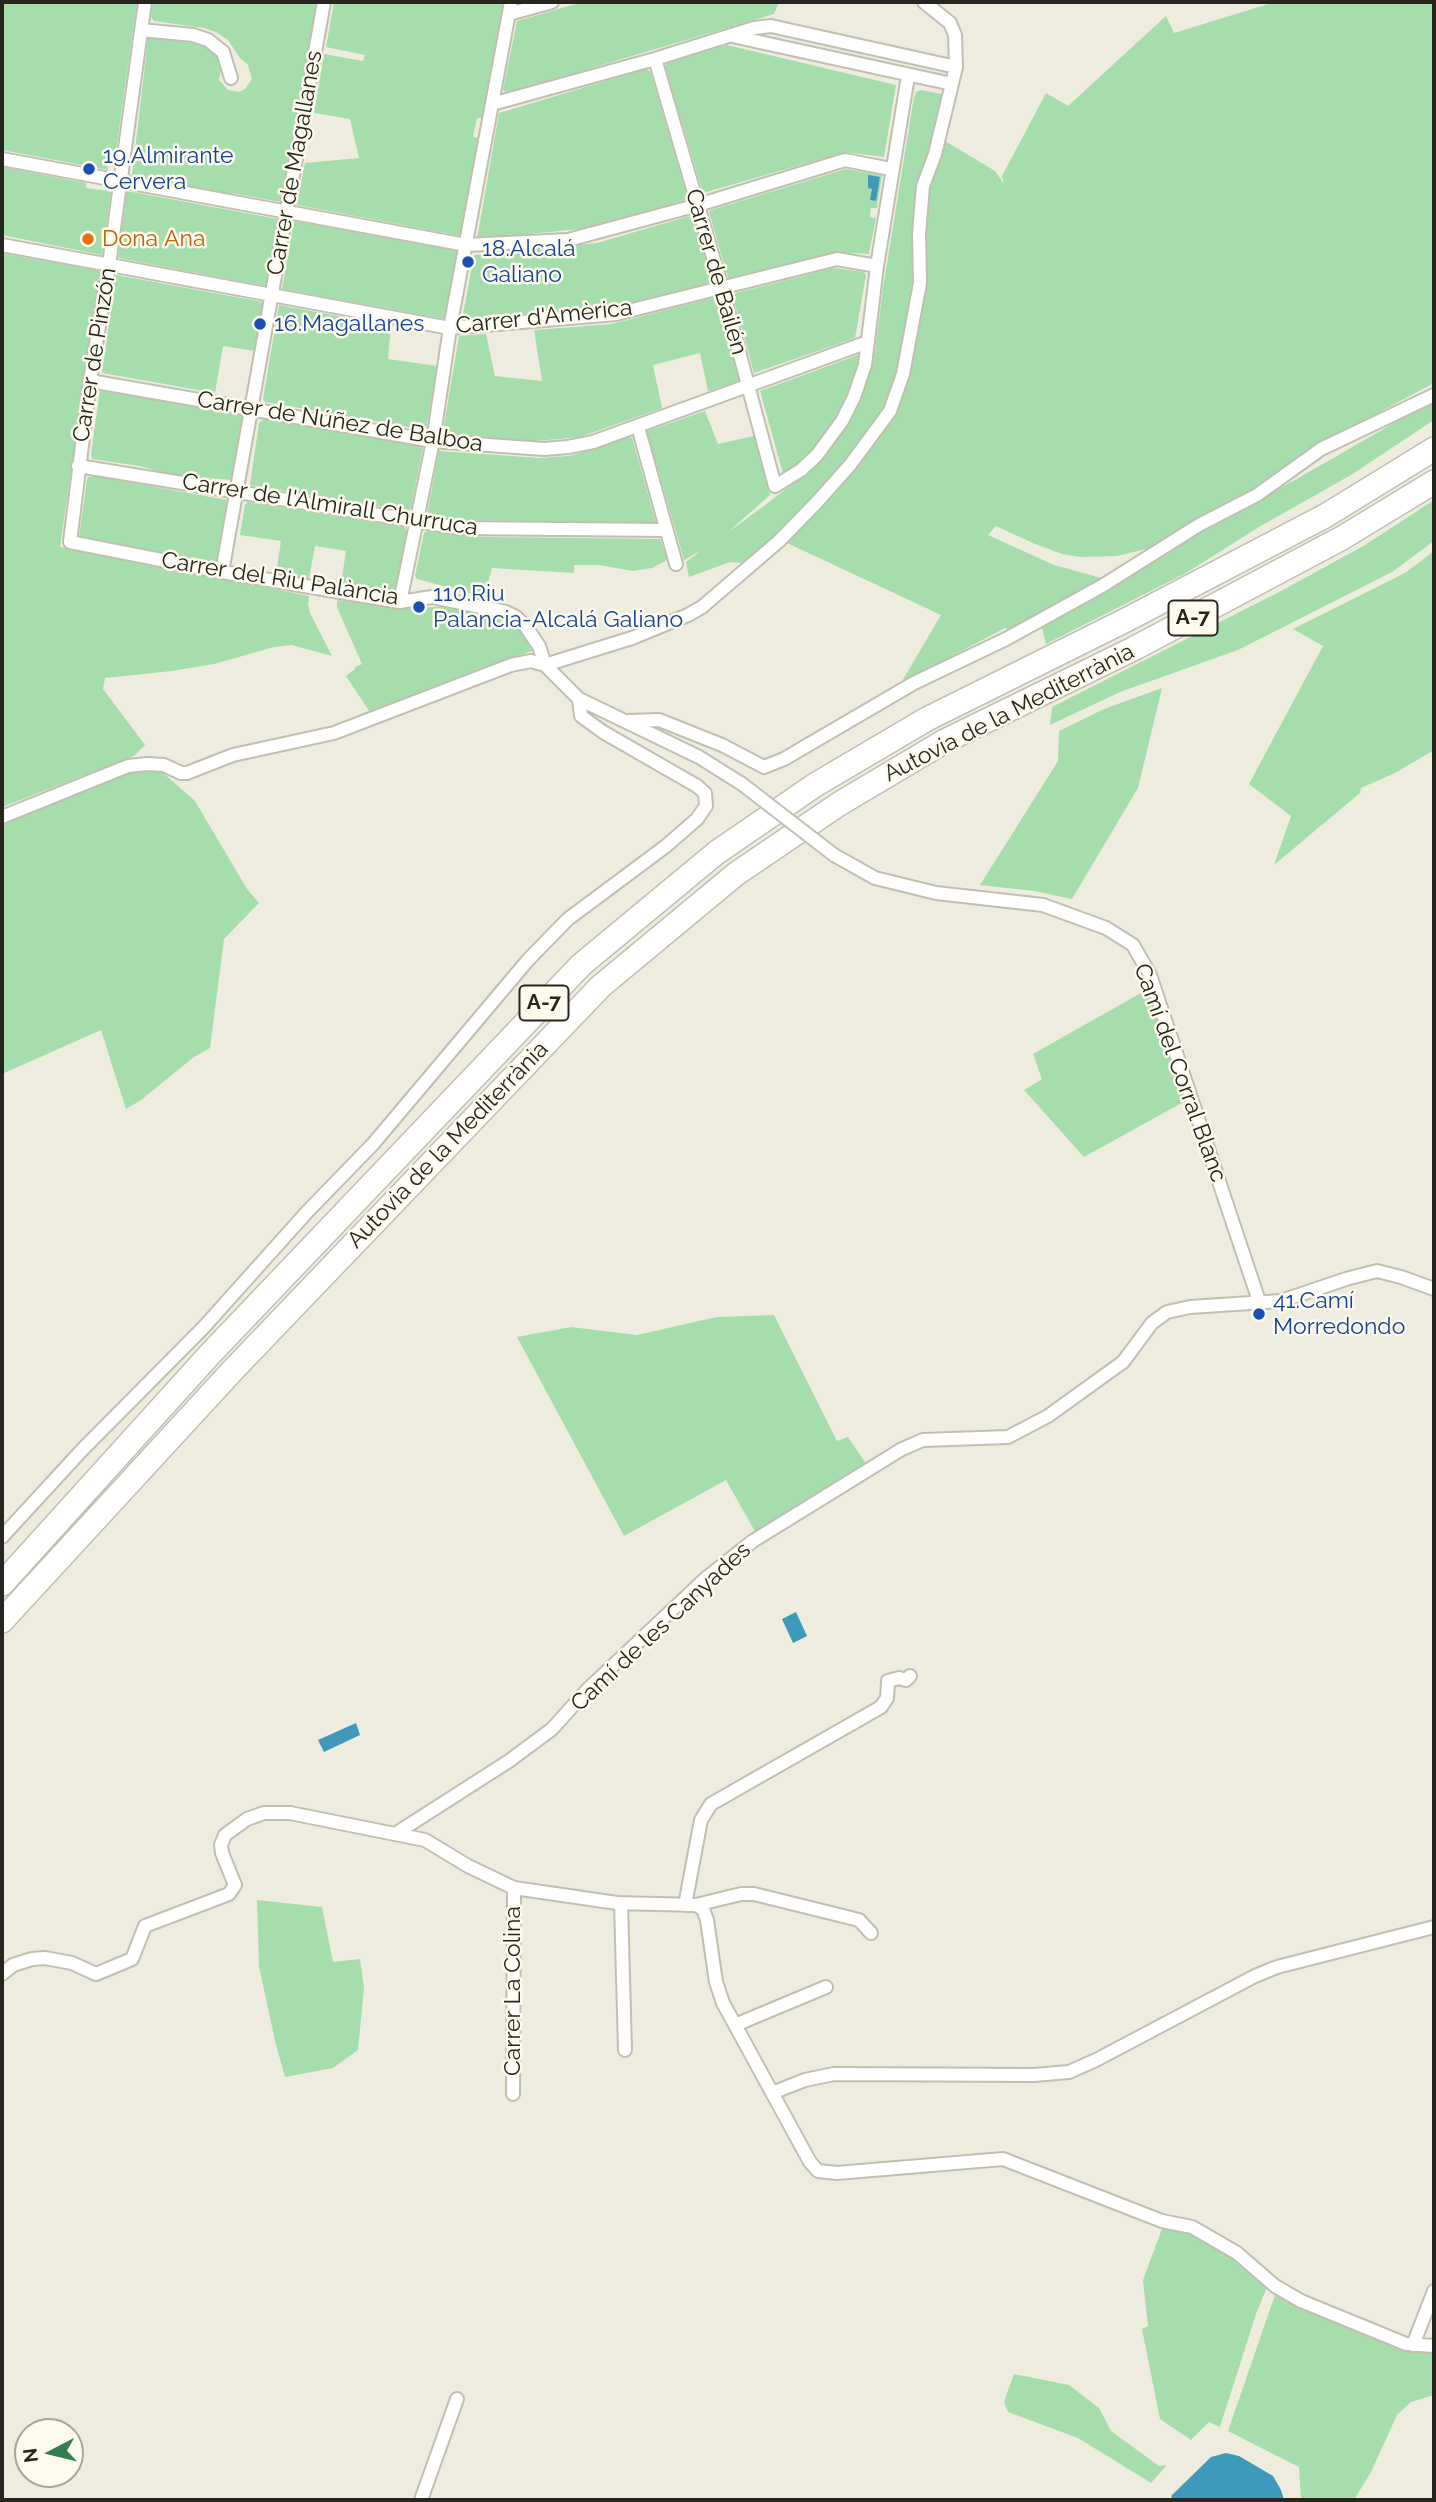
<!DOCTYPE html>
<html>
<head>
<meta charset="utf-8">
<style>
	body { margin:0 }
	#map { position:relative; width:1436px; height:2502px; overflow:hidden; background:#eeecdf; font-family:Raleway,sans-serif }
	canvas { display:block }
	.frame { position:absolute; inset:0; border:4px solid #262520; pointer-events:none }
	.north { position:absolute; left:14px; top:2418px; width:70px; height:70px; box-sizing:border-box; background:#fcfaec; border:2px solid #a6a59a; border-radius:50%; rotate:263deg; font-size:19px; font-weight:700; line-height:28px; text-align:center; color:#262520 }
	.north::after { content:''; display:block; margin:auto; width:24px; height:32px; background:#327f4e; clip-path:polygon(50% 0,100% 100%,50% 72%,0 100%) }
</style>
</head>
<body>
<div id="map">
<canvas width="1436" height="2502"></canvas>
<div class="frame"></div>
<div class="north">N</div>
</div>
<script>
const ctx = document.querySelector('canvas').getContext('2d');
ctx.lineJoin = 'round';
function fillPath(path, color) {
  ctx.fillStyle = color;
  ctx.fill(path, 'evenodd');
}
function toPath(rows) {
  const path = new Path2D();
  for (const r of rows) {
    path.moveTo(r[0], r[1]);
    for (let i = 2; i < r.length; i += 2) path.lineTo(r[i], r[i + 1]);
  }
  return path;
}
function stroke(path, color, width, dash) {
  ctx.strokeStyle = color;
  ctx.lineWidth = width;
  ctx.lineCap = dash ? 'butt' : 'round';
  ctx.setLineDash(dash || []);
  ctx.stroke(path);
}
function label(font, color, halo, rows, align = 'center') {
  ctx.font = font + ' Raleway,sans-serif';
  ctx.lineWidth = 5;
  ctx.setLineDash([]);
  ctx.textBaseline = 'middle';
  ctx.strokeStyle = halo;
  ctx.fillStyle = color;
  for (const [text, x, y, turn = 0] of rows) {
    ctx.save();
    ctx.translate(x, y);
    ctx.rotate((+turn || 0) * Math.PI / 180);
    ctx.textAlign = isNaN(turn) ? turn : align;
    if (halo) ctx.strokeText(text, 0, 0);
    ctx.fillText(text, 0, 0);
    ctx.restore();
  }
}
fillPath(toPath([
	[2,2,137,2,114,165,107,164,108,170,2,150],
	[153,2,317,2,281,202,237,194,213,192,132,175,148,39,151,37,206,45,220,56,222,67,219,80,228,90,239,92,245,89,252,79,248,65,240,58,228,40,216,32,204,28,154,21,151,17],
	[334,2,503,2,482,118,477,118,473,137,478,138,461,236,297,205,305,163,359,158,350,119,314,113,324,54,363,61,365,55,326,47],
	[583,2,779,2,774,14,507,93,503,90,517,21],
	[1275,2,1434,2,1434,383,1346,430,1211,516,1169,540,1150,548,1117,556,1080,557,1062,554,1035,544,996,526,988,535,1054,565,1105,579,1010,630,1005,628,901,683,941,615,787,543,820,509,890,420,926,279,924,247,926,193,945,141,995,171,1004,184,1002,176,1046,93,1068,106,1166,16,1174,33],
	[727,45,896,85,884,157,845,152,703,193,665,66,668,62],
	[646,69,650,71,688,199,590,228,477,239,499,113],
	[921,90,942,94,935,132,924,165,912,234,915,273,903,342,895,376,881,413,863,444,778,533,742,563,730,562,689,577,686,562,702,550,684,560,647,431,705,411,718,444,754,436,770,495,727,533,764,506,806,473,858,401,875,351,883,288,914,97,916,92],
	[2,167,86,183,86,188,111,191,102,255,2,235],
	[846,169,882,175,877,208,871,208,870,217,876,218,869,254,837,252,728,278,709,212,711,210],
	[127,191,278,219,266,286,118,258],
	[693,215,712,282,612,307,462,320,474,255,597,243],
	[294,221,458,251,446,319,282,289],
	[2,253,100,271,60,547,309,596,308,604,310,613,332,656,292,645,274,647,214,664,172,671,105,678,103,689,145,745,134,756,2,807],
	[834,268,863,272,866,275,855,338,754,373,733,297,736,293],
	[116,275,263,302,255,351,223,346,215,393,102,373],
	[713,298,717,301,739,379,736,383,708,391,700,353,653,365,662,408,580,437,536,441,446,435,443,431,459,336,486,334,495,376,542,381,534,330,612,324],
	[279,305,391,326,388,359,437,366,426,430,265,402,263,399],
	[858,355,863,361,838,420,816,450,784,477,760,391],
	[100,390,242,415,232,480,206,478,206,485,140,466,92,459,91,454],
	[1434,400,1434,420,1351,475,1259,527,1186,573,1046,644,1040,620,1302,476],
	[264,419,423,447,411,508,408,511,250,485,259,423],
	[629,437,632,438,656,523,462,520,427,514,439,451,539,458,569,456],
	[94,476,227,500,219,564,79,538,87,480,88,477],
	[1434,500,1434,541,1392,572,1238,650,1120,692,1050,725,1052,707,1281,591,1365,545],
	[248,502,404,527,407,531,396,589,392,592,341,584,346,551,315,546,309,579,276,574,281,541,240,535,245,504],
	[428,531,485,537,660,539,667,560,652,568,633,571,599,565,574,565,574,573,492,568,484,597,417,579,415,576,424,533],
	[1434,551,1434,750,1395,773,1361,788,1360,793,1274,865,1291,816,1249,784,1323,646,1293,629,1405,573],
	[337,600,405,609,449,606,505,619,517,625,533,646,532,651,369,711,346,676,355,669,355,667,362,664,337,607],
	[1162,688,1138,788,1072,899,1034,891,980,885,1058,761,1059,731,1104,709],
	[152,768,161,771,195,801,247,889,259,903,224,939,210,1048,194,1057,141,1100,126,1109,101,1030,2,1074,2,823,123,773],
	[1148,989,1151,993,1187,1100,1084,1157,1024,1090,1042,1079,1033,1054],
	[774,1315,837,1441,848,1437,867,1465,757,1535,726,1480,624,1536,517,1337,571,1327,637,1335,717,1317],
	[257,1900,322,1907,333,1962,360,1959,364,1988,358,2050,333,2068,285,2077,275,2041,259,1966],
	[1163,2226,1185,2230,1229,2254,1267,2287,1256,2314,1220,2427,1209,2422,1191,2440,1160,2419,1142,2329,1148,2326,1143,2280],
	[1276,2292,1434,2350,1434,2395,1411,2402,1397,2415,1371,2472,1354,2500,1301,2500,1299,2467,1228,2431],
	[1014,2374,1069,2385,1099,2408,1111,2431,1159,2466,1167,2465,1151,2483,1078,2438,1008,2412,1004,2402]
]), '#a5ddad');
fillPath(toPath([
	[868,175,880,177,876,201,870,200,872,189,868,188],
	[796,1612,807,1636,793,1643,782,1619],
	[356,1723,360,1735,324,1752,318,1740],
	[1226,2453,1239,2456,1273,2476,1281,2490,1284,2500,1173,2500,1171,2496,1211,2457]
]), '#3e99ba');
const street = toPath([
	[145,2,109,265,90,381,70,542,222,572,388,600,400,602,432,597,506,612,516,617,526,627,539,646,545,665,579,699,699,757,742,784],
	[509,14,552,2],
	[141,30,193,35,208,40,223,52,231,78],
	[732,36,952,84],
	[655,59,722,288,775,486,801,470,817,455,842,421,854,397,865,365,877,266,908,76],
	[492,104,655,59,754,28,771,26,956,67],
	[2,159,466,245,568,240,698,205,845,160,891,169],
	[2,245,450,328,616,314,837,259,877,266],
	[90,381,433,441,544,449,568,447,593,442,868,342],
	[638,427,676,564],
	[78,466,459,528,666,530],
	[222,572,324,2],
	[400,602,433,441,450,328,511,2],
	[545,665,632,638,688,615,702,607,779,541,817,502,850,465,890,411,903,374,920,283,919,234,923,186,935,154,956,67,955,35,950,23,924,2],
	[629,721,659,720,722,745,764,767,784,759,914,683,1006,639,1102,586,1199,525,1257,495,1321,449,1434,395],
	[2,817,128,766,147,764,164,765,181,773,187,773,233,755,334,733,511,665,531,661,545,665],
	[834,855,875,878,936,893,1043,905,1106,928,1133,945,1150,975,1259,1301],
	[2,1537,82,1450,203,1328,307,1212,373,1144,528,960,568,919,666,846,697,819,706,806,705,793,697,786,603,732,581,716,579,699],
	[395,1834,425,1840,468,1866,514,1888,617,1903,696,1905,703,1909,707,1920,716,1982,723,2003,810,2162,818,2171,837,2173,1003,2159,1162,2221,1192,2227,1237,2253,1275,2286,1301,2301,1406,2344,1434,2346],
	[621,1903,625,2050],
	[685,1905,701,1820,711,1804,881,1707,887,1698,888,1681,899,1678,906,1680,910,1676],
	[696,1905,741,1894,754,1894,859,1920,871,1933],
	[2,1974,13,1965,32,1959,45,1958,72,1963,96,1974,132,1959,145,1926,229,1894,235,1885,222,1853,221,1845,225,1835,247,1819,264,1813,290,1813,395,1834,509,1761,552,1729,588,1689,705,1579,753,1541,902,1449,923,1440,1008,1437,1048,1416,1123,1362,1152,1323,1167,1312,1190,1307,1281,1301,1346,1279,1377,1271,1401,1277,1434,1289],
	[735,2025,826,1987],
	[772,2093,805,2080,834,2074,1034,2075,1069,2072,1096,2060,1255,1976,1277,1967,1434,1927],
	[513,2094,514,1888],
	[1413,2345,1434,2291],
	[421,2500,457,2399]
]);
const highway = toPath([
	[2,1584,211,1353,581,965,716,853,815,785,927,719,1126,620,1325,516,1434,449],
	[2,1621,233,1370,601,986,736,874,839,804,945,741,1135,648,1342,538,1434,482]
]);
stroke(street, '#c1bfb2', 16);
stroke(highway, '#c1bfb2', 26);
stroke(street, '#fff', 12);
stroke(highway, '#fff', 23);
const streetBridge = toPath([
	[742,784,834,855]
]);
stroke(streetBridge, '#c1bfb2', 16, []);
stroke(streetBridge, '#fff', 12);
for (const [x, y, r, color] of [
	[89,169,7,"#1a4fb4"],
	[88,239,7,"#e8710a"],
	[468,262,7,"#1a4fb4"],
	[260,324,7,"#1a4fb4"],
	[419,607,7,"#1a4fb4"],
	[1259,1314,7,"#1a4fb4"]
]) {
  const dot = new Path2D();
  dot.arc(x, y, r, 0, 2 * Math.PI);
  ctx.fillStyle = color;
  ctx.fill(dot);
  stroke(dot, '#fcfaec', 2.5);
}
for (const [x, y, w] of [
	[1193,618,49],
	[544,1003,49]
]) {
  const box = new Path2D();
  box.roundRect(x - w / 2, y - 17.5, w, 35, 5);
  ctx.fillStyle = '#fcfaec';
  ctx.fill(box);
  stroke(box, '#262520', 2);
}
label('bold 21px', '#262520', null, [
	["A-7",1193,618],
	["A-7",544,1003]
]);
label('23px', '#164399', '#fcfaec', [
	["19.Almirante",103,156],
	["Cervera",103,182],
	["18.Alcalá",482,249],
	["Galiano",482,275],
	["16.Magallanes",274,324],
	["110.Riu",433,594],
	["Palancia-Alcalá Galiano",433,620],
	["41.Camí",1273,1301],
	["Morredondo",1273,1327]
], 'left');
label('23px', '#262520', '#fcfaec', [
	["Carrer de Magallanes",295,163,-80],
	["Carrer de Bailén",716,272,74],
	["Carrer d'Amèrica",544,317,-6],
	["Carrer de Pinzón",95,355,-81],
	["Carrer de Núñez de Balboa",340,422,9],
	["Carrer de l'Almirall Churruca",330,505,9],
	["Carrer del Riu Palància",280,579,9],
	["Autovia de la Mediterrània",1009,713,-27],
	["Camí del Corral Blanc",1180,1073,70],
	["Autovia de la Mediterrània",448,1145,-46],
	["Camí de les Canyades",661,1627,-43],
	["Carrer La Colina",513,1991,-90]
]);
label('23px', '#c56008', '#fcfaec', [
	["Dona Ana",102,239]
], 'left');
</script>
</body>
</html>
